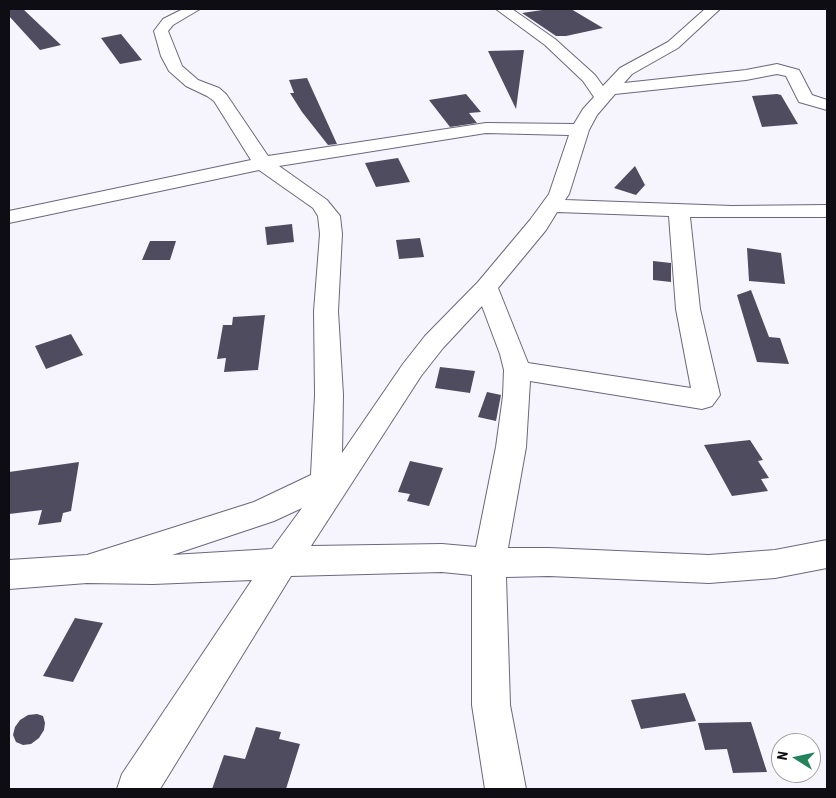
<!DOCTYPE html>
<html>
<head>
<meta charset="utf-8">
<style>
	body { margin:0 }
	#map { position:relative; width:836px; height:798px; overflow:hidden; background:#f6f5fe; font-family:"Roboto Condensed",sans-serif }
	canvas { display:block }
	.frame { position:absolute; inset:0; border:10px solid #0e0d14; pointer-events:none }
	.north { position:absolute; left:771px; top:733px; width:50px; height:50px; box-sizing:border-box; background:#fff; border:1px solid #9f9ea1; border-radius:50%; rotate:280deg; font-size:14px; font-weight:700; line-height:20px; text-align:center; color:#0e0d14 }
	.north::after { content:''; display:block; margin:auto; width:18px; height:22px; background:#22835c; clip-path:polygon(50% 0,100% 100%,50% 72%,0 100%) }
</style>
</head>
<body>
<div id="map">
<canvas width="836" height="798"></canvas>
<div class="frame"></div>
<div class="north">N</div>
</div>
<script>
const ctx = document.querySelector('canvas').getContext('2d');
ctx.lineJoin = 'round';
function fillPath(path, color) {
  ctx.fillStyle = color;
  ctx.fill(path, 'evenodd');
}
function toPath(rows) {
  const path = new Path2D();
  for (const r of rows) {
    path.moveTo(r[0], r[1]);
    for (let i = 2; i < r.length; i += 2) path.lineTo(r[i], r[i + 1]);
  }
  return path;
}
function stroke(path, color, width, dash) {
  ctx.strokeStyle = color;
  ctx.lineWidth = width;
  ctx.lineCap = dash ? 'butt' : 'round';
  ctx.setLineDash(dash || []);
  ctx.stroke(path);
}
fillPath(toPath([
	[9,9,23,9,61,45,40,50,9,16],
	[549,9,571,9,603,28,566,36,556,36,522,13],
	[121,34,142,60,120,64,101,38],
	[524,50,516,109,488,51],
	[307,78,337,144,328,145,302,112,290,93,294,93,289,80],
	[466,94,481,112,469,113,477,123,450,127,429,100],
	[777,94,781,95,798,124,762,127,752,96],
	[398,158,410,182,376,187,365,163],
	[635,166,645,185,636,195,614,188],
	[292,224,294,242,267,245,265,227],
	[420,238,424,257,399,259,396,240],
	[150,241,176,241,170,260,142,260],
	[747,248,781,253,785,284,749,281],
	[653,261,671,263,671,282,653,280],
	[751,290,769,337,780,338,789,364,757,362,737,295],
	[265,315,258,370,224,372,226,358,217,359,223,325,232,325,233,317],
	[71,334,83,355,46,369,35,346],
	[440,367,475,371,470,393,435,388],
	[487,392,501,395,496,421,478,417],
	[750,440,763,460,758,461,769,478,761,479,768,491,732,496,704,445],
	[410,461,443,468,429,506,407,501,410,494,398,492],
	[79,462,71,511,63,513,61,522,38,525,42,510,9,514,9,472],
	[75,618,103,623,73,682,43,676],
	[685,693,696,721,641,729,631,700],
	[37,714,43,716,45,723,44,730,39,738,31,744,23,745,16,742,13,735,15,727,20,720,28,715],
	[751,722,767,772,733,773,727,749,705,750,698,723],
	[256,727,281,732,279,739,300,744,286,789,212,789,224,755,245,759]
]), '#4f4c60');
const minor = toPath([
	[183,9,200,9,173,25,168,31,182,66,198,80,219,88,226,94,268,156,486,123,574,124,583,109,594,97,583,81,545,45,496,9,512,9,555,39,595,75,603,86,620,68,668,42,705,9,720,9,678,48,632,74,624,83,746,70,777,64,799,70,812,95,827,100,827,110,799,102,786,76,777,74,746,80,615,94,597,115,589,130,569,194,565,200,732,206,827,205,827,217,690,217,700,309,720,395,712,406,702,409,530,381,526,447,508,548,549,548,709,555,775,550,827,540,827,568,775,578,709,583,549,576,506,577,510,705,526,789,485,789,472,705,472,575,442,572,291,576,160,789,117,789,122,774,252,580,153,584,87,583,9,589,9,560,87,555,254,502,311,475,315,395,314,311,320,234,318,216,313,208,259,170,9,223,9,211,251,160,214,101,207,96,186,86,169,71,161,56,154,31,163,19,183,9],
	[486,133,569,135,549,194,530,220,478,282,425,336,403,364,342,453,343,395,338,311,342,234,340,216,327,200,279,166,486,133],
	[557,212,669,216,676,309,691,388,528,363,498,288,546,230,557,212],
	[482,306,500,354,504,370,503,396,496,447,476,547,442,544,311,546,421,376,443,348,482,306],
	[302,508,272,549,172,555,274,521,302,508]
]);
stroke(minor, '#6a687c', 2);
fillPath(minor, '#fff');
</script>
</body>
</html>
